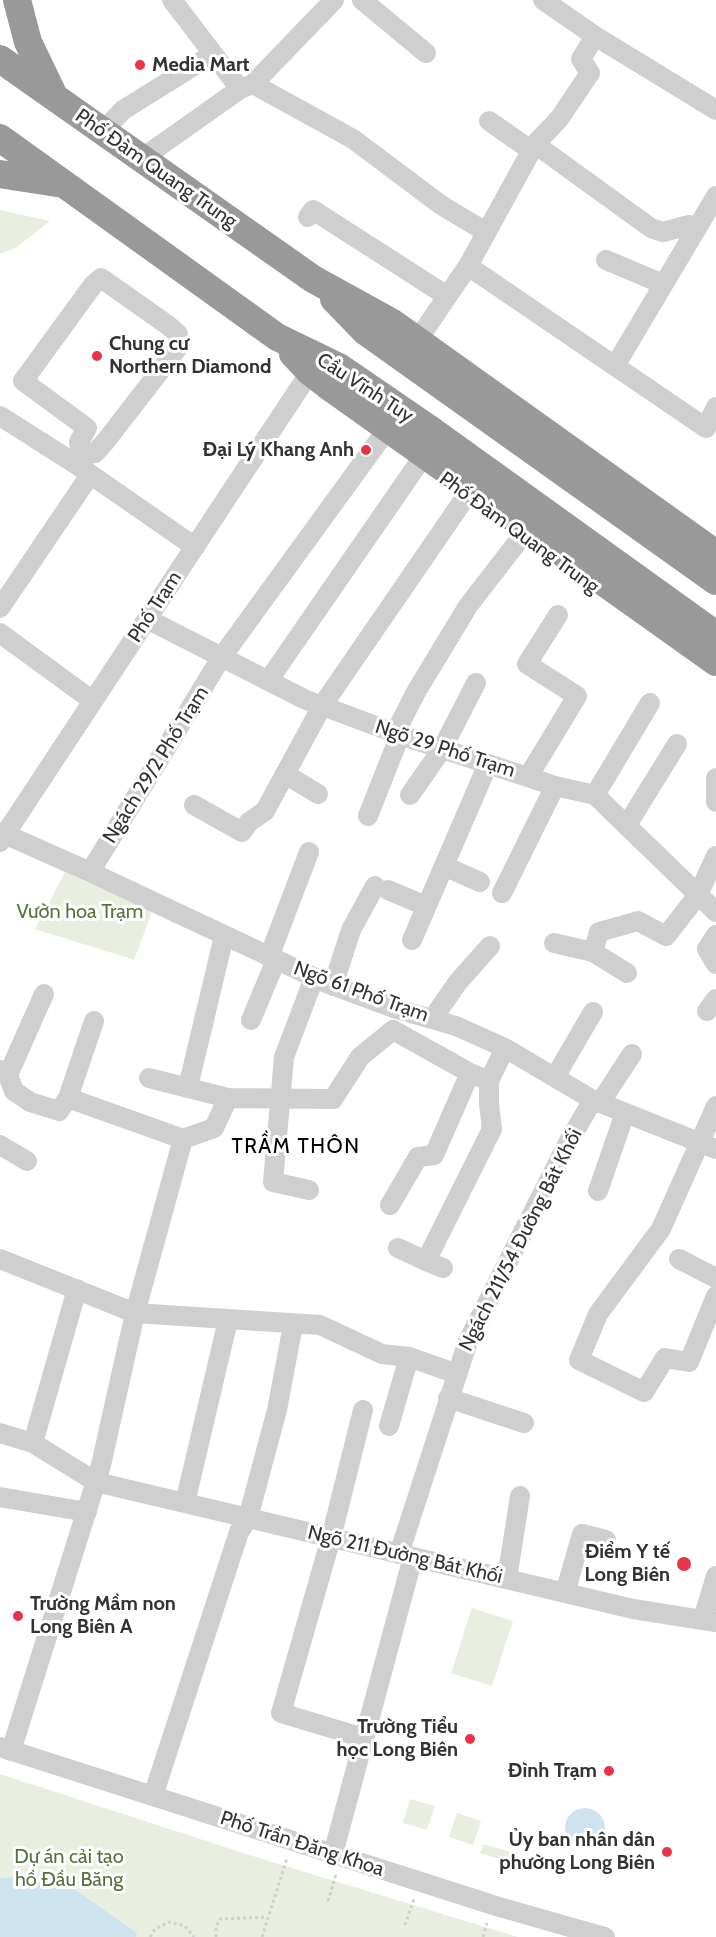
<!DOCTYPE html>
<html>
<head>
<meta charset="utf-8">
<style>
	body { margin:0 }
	canvas { display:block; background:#fff }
</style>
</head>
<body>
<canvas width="716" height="1937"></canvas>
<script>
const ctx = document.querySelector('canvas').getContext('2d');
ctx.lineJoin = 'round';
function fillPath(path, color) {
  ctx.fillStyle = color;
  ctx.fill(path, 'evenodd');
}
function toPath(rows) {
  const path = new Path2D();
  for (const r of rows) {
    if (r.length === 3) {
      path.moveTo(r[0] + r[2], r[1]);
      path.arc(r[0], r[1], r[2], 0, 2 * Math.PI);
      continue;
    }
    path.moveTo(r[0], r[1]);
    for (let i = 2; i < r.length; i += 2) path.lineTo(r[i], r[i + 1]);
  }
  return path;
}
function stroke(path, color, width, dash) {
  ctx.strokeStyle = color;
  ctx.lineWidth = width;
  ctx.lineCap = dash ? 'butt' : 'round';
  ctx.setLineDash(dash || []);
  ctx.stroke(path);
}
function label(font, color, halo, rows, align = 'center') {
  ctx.font = font + ' Cabin,sans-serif';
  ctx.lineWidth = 6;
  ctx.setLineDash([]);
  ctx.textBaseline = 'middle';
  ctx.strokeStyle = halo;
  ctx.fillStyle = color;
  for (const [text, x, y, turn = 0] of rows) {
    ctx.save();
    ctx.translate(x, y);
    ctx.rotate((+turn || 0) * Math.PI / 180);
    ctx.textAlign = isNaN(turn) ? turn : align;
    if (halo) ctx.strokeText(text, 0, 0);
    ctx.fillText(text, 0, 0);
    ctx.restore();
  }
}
fillPath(toPath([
	[0,210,50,221,17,247,0,254],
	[65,872,152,912,134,960,35,929],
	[472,1608,513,1621,492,1686,451,1673],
	[0,1774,256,1857,518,1937,0,1937],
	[410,1799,435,1806,427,1830,403,1823],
	[457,1813,481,1821,473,1845,449,1837],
	[483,1844,511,1852,508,1862,480,1853]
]), '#e9efe0');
fillPath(toPath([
	[585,1828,20],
	[54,1875,137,1933,136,1937,0,1937,0,1878]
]), '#cde3ee');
stroke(toPath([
	[328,1901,336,1874],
	[405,1925,414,1899],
	[150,1937,155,1929,169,1922,185,1926,194,1937],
	[216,1937,216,1927,220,1919,267,1917],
	[262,1937,287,1858],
	[483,1937,487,1923]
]), '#cfcfcf', 3, [3, 3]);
stroke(toPath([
	[172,0,240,89],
	[362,0,426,53],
	[543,0,595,36,716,110],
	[253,84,353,139,441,205,486,232],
	[489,121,532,151],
	[103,131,123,110,213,54],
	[535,144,651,228,663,232,689,225,697,227],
	[141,159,240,89,253,84,334,0],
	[308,217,313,210,447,296],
	[606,260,663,284],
	[468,266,706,428,716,407],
	[421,335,468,266,535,144,559,119,590,73,581,59,595,36],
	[615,366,716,196],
	[0,416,74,463,195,547],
	[74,463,81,455,95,453,105,442,177,349,179,341,178,334,169,326,101,278,93,285,23,381,87,428,79,442,81,455],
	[0,608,90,475],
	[147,619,304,699,400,735,555,786,595,795,716,912],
	[0,633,93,701],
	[268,681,420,461],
	[395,733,416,692,468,606,523,535],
	[285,774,318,794],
	[528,777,577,696,527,664,558,615],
	[716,778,716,802],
	[410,795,442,749,476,683],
	[595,795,650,703],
	[194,805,242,832,249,822,265,811,322,706,467,495],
	[368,816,400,735],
	[627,825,677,744],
	[0,832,90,872,324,982,397,1009,456,1026,505,1048,593,1100,716,1149],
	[0,842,310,372],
	[444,866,480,882],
	[90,872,221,658,383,435],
	[388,890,426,906],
	[502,893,555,786],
	[716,935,707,949,716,964],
	[412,940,488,764],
	[554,943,593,952,627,973],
	[593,952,599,932,638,921,666,936,698,895,716,856],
	[269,957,309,852],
	[333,986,351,930,375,886],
	[707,1011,716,999],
	[433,1018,458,982,490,946],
	[251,1020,276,960],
	[0,1070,8,1075,14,1091,30,1102,59,1111,68,1098,183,1139,214,1128,228,1098,333,1099,360,1057,393,1030,470,1073,489,1081],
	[8,1075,44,994],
	[555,1077,593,1012],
	[149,1078,228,1098],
	[188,1087,224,936],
	[68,1098,94,1021],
	[600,1103,632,1054],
	[716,1106,661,1229,598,1314,579,1360,644,1392,665,1358,689,1362,716,1296],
	[0,1145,27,1161],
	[309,1190,273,1182,284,1057,314,978],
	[598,1191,625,1113],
	[390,1205,418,1157,434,1155,470,1073],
	[398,1248,426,1261,492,1129,489,1104,489,1081,505,1048],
	[0,1259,135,1313,320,1325,382,1354,409,1357,457,1374],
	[679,1259,716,1278],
	[426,1261,443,1268],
	[448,1398,524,1423],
	[363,1410,331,1538,281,1713,364,1738],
	[389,1426,409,1357],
	[0,1433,33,1443,96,1482,633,1609,716,1622],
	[33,1443,77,1289],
	[0,1497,87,1512],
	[185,1503,228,1320],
	[399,1554,468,1341,570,1139,593,1100],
	[507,1579,520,1496],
	[565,1593,582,1534,606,1540],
	[703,1619,716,1576],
	[0,1747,496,1906,605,1937],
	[11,1751,101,1465,135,1313,183,1139],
	[153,1796,239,1532,248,1518,277,1410,293,1325],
	[333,1854,413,1557]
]), '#cfcfcf', 20);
stroke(toPath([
	[17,0,28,42,53,94],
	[0,59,313,279,391,322,716,554],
	[0,138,277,337,339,367,431,430,716,635],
	[0,174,57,183],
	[334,299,365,331,716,581],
	[293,354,310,372,327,385,716,662]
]), '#999', 28);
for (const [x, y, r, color] of [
	[140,65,6,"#ea334b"],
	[97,356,6,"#ea334b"],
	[366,450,6,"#ea334b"],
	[684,1564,8,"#ea334b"],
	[18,1616,6,"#ea334b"],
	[470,1739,6,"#ea334b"],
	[609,1771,6,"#ea334b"],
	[667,1852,6,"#ea334b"]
]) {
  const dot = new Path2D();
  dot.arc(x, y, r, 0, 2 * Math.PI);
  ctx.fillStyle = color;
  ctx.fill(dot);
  stroke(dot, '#fff', 2);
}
label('bold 20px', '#323232', '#fff', [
	["Media Mart",152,65,"left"],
	["Chung cư",109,344,"left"],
	["Northern Diamond",109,367,"left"],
	["Đại Lý Khang Anh",354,450],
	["Điểm Y tế",670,1552],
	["Long Biên",670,1575],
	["Trường Mầm non",30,1604,"left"],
	["Long Biên A",30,1627,"left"],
	["Trường Tiểu",458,1727],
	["học Long Biên",458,1750],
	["Đình Trạm",597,1771],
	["Ủy ban nhân dân",655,1840],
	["phường Long Biên",655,1863]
], 'right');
label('20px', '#323232', '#fff', [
	["Phố Đàm Quang Trung",156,169,35],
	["Cầu Vĩnh Tuy",365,388,33],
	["Phố Đàm Quang Trung",519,533,36],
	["Phố Trạm",155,607,-57],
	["Ngõ 29 Phố Trạm",445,749,18],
	["Ngách 29/2 Phố Trạm",156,765,-58],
	["Ngõ 61 Phố Trạm",361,992,20],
	["Ngách 211/54 Đường Bát Khối",521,1240,-63],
	["Ngõ 211 Đường Bát Khối",405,1555,13],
	["Phố Trần Đăng Khoa",302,1844,18]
]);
label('20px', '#58703d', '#fff', [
	["Vườn hoa Trạm",80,912],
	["Dự án cải tạo",69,1857],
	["hồ Đầu Băng",69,1880]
]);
ctx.letterSpacing = '1.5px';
label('21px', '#000', '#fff', [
	["TRẦM THÔN",296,1147]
]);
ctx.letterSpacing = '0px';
</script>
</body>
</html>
